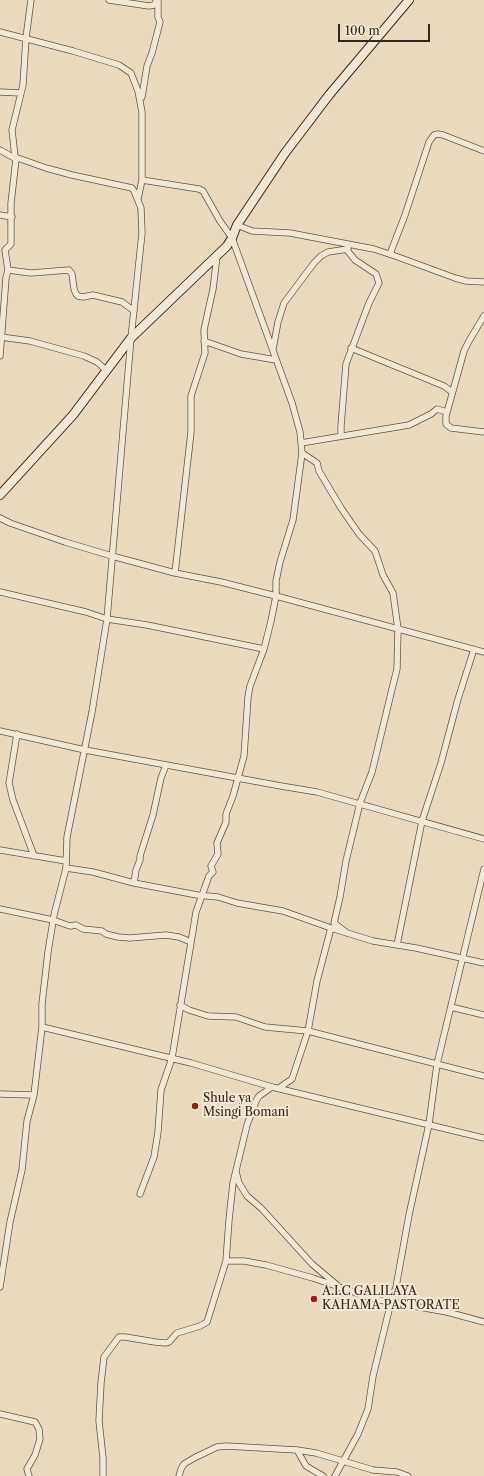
<!DOCTYPE html>
<html>
<head>
<meta charset="utf-8">
<style>
	body { margin:0 }
	#map { position:relative; width:484px; height:1476px; overflow:hidden; background:#e9dabf; font-family:"Libre Caslon Text",serif }
	canvas { display:block }
	.scale { position:absolute; left:338px; top:24px; width:92px; height:18px; box-sizing:border-box; border:2px solid #342719; border-top:0; padding-left:5px; font-size:12px; line-height:14px; white-space:nowrap; color:#342719; -webkit-text-stroke:3px #f1e7d5; paint-order:stroke }
</style>
</head>
<body>
<div id="map">
<canvas width="484" height="1476"></canvas>
<div class="scale">100 m</div>
</div>
<script>
const ctx = document.querySelector('canvas').getContext('2d');
ctx.lineJoin = 'round';
function toPath(rows) {
  const path = new Path2D();
  for (const r of rows) {
    path.moveTo(r[0], r[1]);
    for (let i = 2; i < r.length; i += 2) path.lineTo(r[i], r[i + 1]);
  }
  return path;
}
function stroke(path, color, width, dash) {
  ctx.strokeStyle = color;
  ctx.lineWidth = width;
  ctx.lineCap = dash ? 'butt' : 'round';
  ctx.setLineDash(dash || []);
  ctx.stroke(path);
}
function label(font, color, halo, rows, align = 'center') {
  ctx.font = font + ' "Libre Caslon Text",serif';
  ctx.lineWidth = 4;
  ctx.setLineDash([]);
  ctx.textBaseline = 'middle';
  ctx.strokeStyle = halo;
  ctx.fillStyle = color;
  for (const [text, x, y, turn = 0] of rows) {
    ctx.save();
    ctx.translate(x, y);
    ctx.rotate((+turn || 0) * Math.PI / 180);
    ctx.textAlign = isNaN(turn) ? turn : align;
    if (halo) ctx.strokeText(text, 0, 0);
    ctx.fillText(text, 0, 0);
    ctx.restore();
  }
}
const street = toPath([
	[109,0,149,6,154,5,157,0],
	[0,32,73,51,119,65,131,73,138,91,142,112,142,180,138,199],
	[0,92,21,93],
	[142,97,147,66,152,53,160,22,158,17,158,0],
	[0,150,16,159,16,157],
	[0,215,12,217],
	[237,225,252,231,290,233,374,249,398,257,455,278,466,281,484,282],
	[390,254,405,215,429,142,434,135,438,134,443,135,484,151],
	[8,270,31,273,69,270,72,274,74,289,76,294,78,296,83,297,93,295,122,302,134,311],
	[484,316,469,341,464,351,446,416,446,424,451,428,484,432],
	[1,337,30,341,84,356,97,362,107,371],
	[204,341,241,354,276,360],
	[351,348,444,386,452,392],
	[273,349,278,322,284,303,314,263,321,256,328,252,348,249],
	[0,356,6,278,8,270,5,250,11,244,11,203,16,159],
	[341,436,341,426,346,364,369,303,379,283,376,274,355,260,346,249],
	[301,443,409,425,431,414,437,409,447,412],
	[302,453,317,463,319,471,341,508,359,534,375,551,383,575,393,593,398,629,397,669,393,685,372,772,360,803,346,861,340,897,334,923,347,933],
	[0,518,10,523,65,542,112,556,175,573,221,582,276,596,484,652],
	[175,573,191,432,191,396,205,353,204,330,213,289,217,256],
	[0,592,86,612,107,619,147,625,264,649],
	[0,731,85,750,281,786,317,792,484,839],
	[17,734,9,783,13,800,34,856],
	[0,850,66,861],
	[66,868,93,872,134,883,197,895,218,897,237,903,283,911,331,928,373,941,416,948,484,963],
	[134,883,136,870,140,860,140,856,153,815,161,778,166,765],
	[0,909,53,920,70,926,76,925,83,929,102,931,106,934,118,937,130,938,166,935,179,937,191,942],
	[397,945,422,821,441,763,458,699,474,649],
	[180,1005,189,1010,208,1016,236,1017,265,1027,308,1031,484,1076],
	[451,1007,484,1015],
	[42,1027,191,1063,272,1087,484,1138],
	[279,1088,292,1079,308,1031,317,981,331,928],
	[0,1094,34,1095],
	[236,1172,239,1183,247,1196,261,1208,312,1264,337,1285],
	[140,1194,154,1157,158,1132,161,1090,172,1058,196,912,209,876,213,872,211,866,218,854,217,843,226,822,226,814,233,796,244,756,248,697,250,686,264,649,271,621,276,596,276,581,280,562,293,520,302,453,300,432,292,403,232,238,220,221,203,191,199,189,142,180],
	[226,1261,244,1261,266,1265,313,1278,374,1299,447,1312,484,1322],
	[0,1287,10,1222,22,1170,27,1121,34,1095,42,1027,42,1004,48,952,54,915,66,868,67,837,92,712,107,619,131,338,142,233,141,208,134,191,132,188,72,175,46,168,15,157,12,130,23,85,26,38,31,0],
	[0,1414,35,1422,39,1429,40,1439,35,1455,27,1469,29,1476],
	[297,1450,306,1466,323,1476],
	[103,1476,103,1458,99,1421,101,1383,104,1357,119,1337,125,1337,155,1342,166,1343,169,1342,177,1333,200,1326,207,1322,226,1261,229,1220,233,1183,247,1125,256,1101,259,1096,272,1087],
	[179,1476,181,1469,184,1464,194,1458,217,1447,226,1446,297,1450,316,1453,373,1470,397,1472,408,1476],
	[335,1476,358,1434,368,1409,373,1376,391,1302,396,1287,409,1215,429,1124,437,1064,484,869]
]);
const secondary = toPath([
	[0,495,73,415,131,338,227,246,232,238,237,225,285,153,329,95,409,0]
]);
stroke(street, '#615442', 7);
stroke(secondary, '#342719', 10);
stroke(street, '#f1e7d5', 5.5);
stroke(secondary, '#f1e7d5', 8);
for (const [x, y, r, color] of [
	[195,1106,4,"#8f2418"],
	[314,1299,4,"#8f2418"]
]) {
  const dot = new Path2D();
  dot.arc(x, y, r, 0, 2 * Math.PI);
  ctx.fillStyle = color;
  ctx.fill(dot);
  stroke(dot, '#f1e7d5', 1.5);
}
label('12px', '#342719', '#f1e7d5', [
	["Shule ya",203,1099],
	["Msingi Bomani",203,1113],
	["A.I.C GALILAYA",322,1292],
	["KAHAMA PASTORATE",322,1306]
], 'left');
</script>
</body>
</html>
